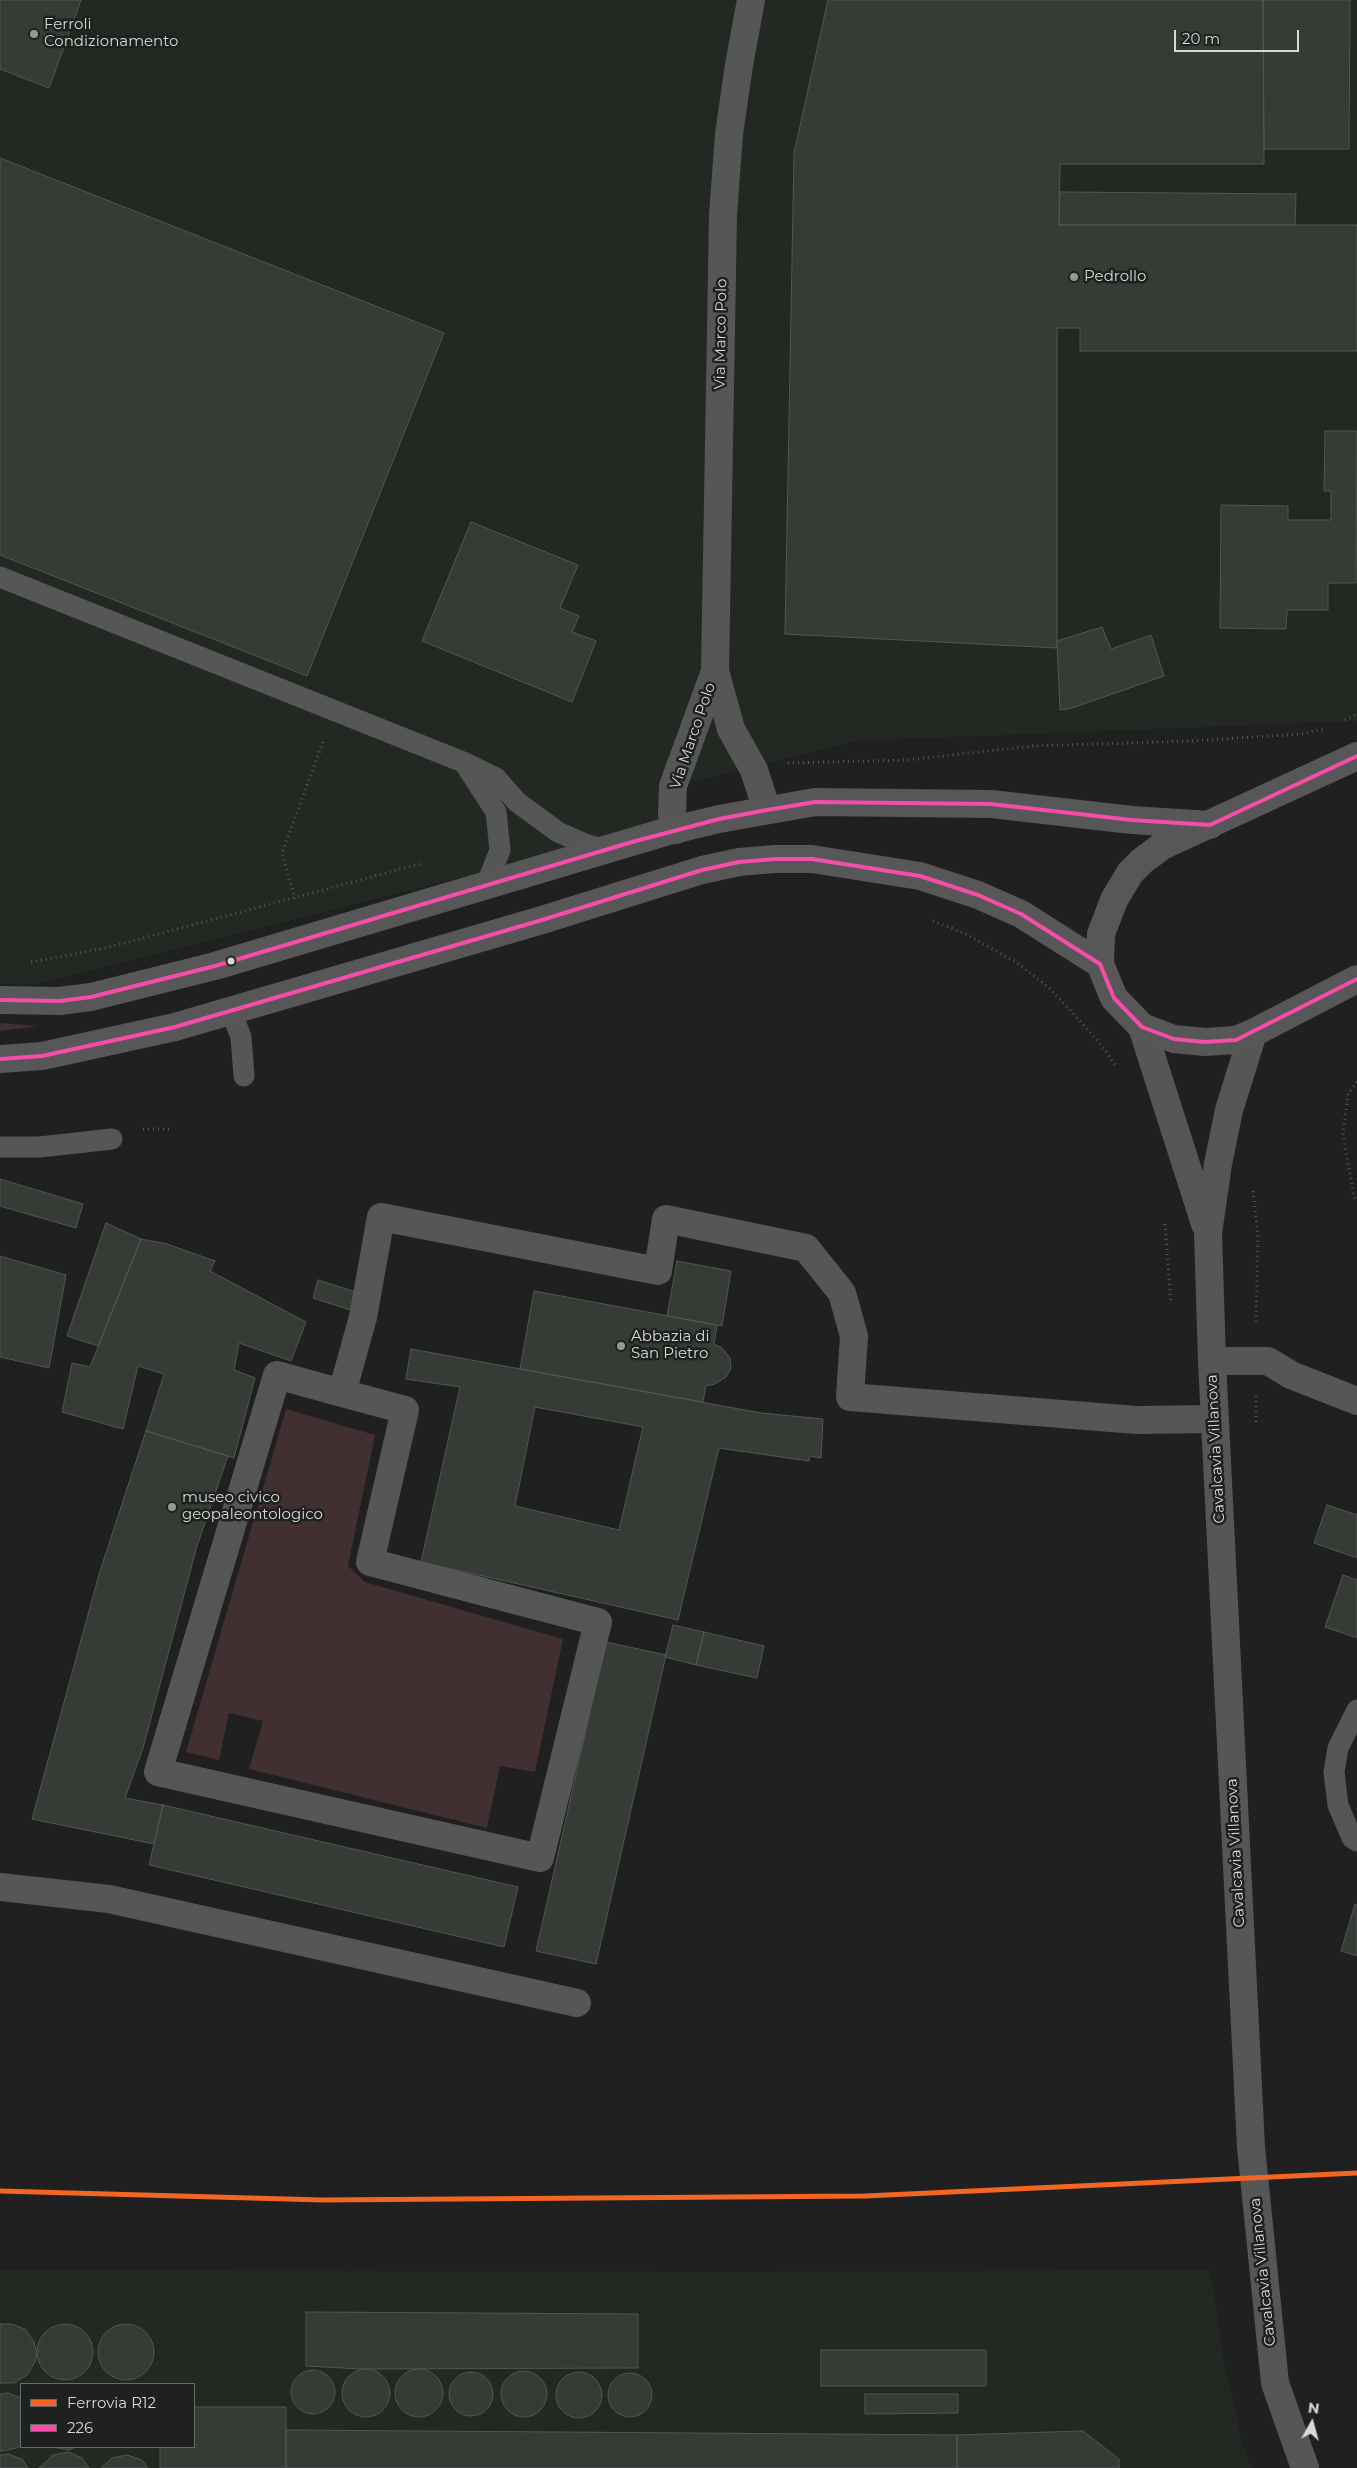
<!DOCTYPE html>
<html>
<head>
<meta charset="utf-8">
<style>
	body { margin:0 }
	#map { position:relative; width:1357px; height:2468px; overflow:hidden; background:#1f201f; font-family:Montserrat,sans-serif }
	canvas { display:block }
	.legend { position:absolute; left:20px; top:2383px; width:175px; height:65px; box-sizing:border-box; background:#1e211e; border:1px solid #686b68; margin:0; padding:6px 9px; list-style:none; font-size:15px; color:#d6d9d6 }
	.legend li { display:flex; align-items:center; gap:10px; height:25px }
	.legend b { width:25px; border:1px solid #686b68 }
	.north { position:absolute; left:1287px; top:2398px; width:50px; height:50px; -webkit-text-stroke:4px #1e211e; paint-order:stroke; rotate:7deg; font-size:14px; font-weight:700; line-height:20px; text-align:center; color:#d6d9d6 }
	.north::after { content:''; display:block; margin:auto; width:18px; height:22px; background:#d6d9d6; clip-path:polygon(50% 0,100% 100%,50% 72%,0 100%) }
	.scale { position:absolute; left:1174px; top:30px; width:125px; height:22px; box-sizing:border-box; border:2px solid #d6d9d6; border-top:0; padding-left:6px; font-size:15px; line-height:18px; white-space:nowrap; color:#d6d9d6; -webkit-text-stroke:4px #1e211e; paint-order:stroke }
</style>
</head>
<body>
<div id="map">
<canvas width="1357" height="2468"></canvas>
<ul class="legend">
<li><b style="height:6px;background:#f26522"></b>Ferrovia R12</li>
<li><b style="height:6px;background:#f54da8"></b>226</li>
</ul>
<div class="north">N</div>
<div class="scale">20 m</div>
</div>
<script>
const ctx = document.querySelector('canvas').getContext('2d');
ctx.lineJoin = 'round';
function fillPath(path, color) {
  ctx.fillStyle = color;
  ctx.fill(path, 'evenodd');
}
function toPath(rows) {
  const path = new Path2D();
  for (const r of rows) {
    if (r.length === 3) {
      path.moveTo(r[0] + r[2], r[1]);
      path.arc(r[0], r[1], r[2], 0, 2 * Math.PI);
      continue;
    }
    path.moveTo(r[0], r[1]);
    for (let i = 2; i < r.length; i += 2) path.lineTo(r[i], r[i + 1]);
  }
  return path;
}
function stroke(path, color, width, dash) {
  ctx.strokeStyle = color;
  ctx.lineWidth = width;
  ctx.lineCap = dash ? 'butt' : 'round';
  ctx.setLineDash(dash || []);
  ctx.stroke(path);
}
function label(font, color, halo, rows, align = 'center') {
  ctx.font = font + ' Montserrat,sans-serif';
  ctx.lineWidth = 5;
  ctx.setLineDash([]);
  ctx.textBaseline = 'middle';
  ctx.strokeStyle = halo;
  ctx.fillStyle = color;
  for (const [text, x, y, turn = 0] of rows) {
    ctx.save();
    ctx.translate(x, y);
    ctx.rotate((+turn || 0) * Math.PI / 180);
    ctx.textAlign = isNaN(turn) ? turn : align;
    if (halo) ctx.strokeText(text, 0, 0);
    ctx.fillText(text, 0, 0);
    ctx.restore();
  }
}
fillPath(toPath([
	[0,0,1357,0,1357,721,856,741,670,787,663,818,466,876,38,984,0,984],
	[0,2270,731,2272,1210,2270,1225,2367,1243,2445,1252,2468,0,2468],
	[21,2384,194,2384,194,2447,21,2447]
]), '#222922');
fillPath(toPath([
	[0,1023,38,1026,0,1031],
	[286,1409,375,1435,348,1566,365,1582,563,1639,535,1772,500,1766,487,1828,249,1769,263,1721,229,1713,219,1760,186,1752]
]), '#422f32');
const building = toPath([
	[0,0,81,0,49,88,0,69,0,0],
	[828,0,1263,0,1264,164,1060,164,1059,225,1357,225,1357,351,1080,351,1080,328,1057,328,1057,648,785,634,794,153,828,0],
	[1263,0,1350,0,1349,149,1264,149,1263,0],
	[0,158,444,333,307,676,0,555,0,158],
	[1060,192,1296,194,1295,225,1059,225,1060,192],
	[1325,431,1357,431,1356,583,1328,583,1328,610,1287,610,1286,629,1220,628,1221,505,1288,506,1288,520,1331,520,1331,491,1324,491,1325,431],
	[471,522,578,565,560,608,579,616,572,632,596,641,572,702,422,641,471,522],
	[1102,627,1111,649,1151,635,1164,676,1072,708,1060,710,1057,641,1102,627],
	[0,1179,83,1204,76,1228,0,1206,0,1179],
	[106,1223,141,1239,98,1346,67,1336,106,1223],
	[141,1239,167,1244,215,1261,210,1271,306,1322,291,1361,239,1343,234,1370,255,1378,234,1458,146,1431,164,1374,138,1366,123,1429,62,1412,72,1363,90,1367,141,1239],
	[0,1256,66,1275,49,1368,0,1357,0,1256],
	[677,1261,731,1271,722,1326,667,1316,677,1261],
	[318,1280,359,1293,353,1311,313,1298,318,1280],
	[534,1291,717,1325,714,1344,722,1348,730,1358,731,1368,726,1377,715,1384,706,1386,703,1402,520,1369,534,1291],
	[411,1349,761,1413,823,1419,821,1458,810,1456,809,1461,719,1448,678,1620,421,1562,460,1387,406,1379,411,1349],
	[535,1407,643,1427,619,1530,515,1506,535,1407],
	[146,1431,228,1456,197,1546,143,1748,125,1798,163,1805,154,1844,32,1819,100,1571,146,1431],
	[1327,1505,1357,1515,1357,1558,1314,1543,1327,1505],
	[1343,1575,1357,1580,1357,1638,1325,1627,1343,1575],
	[673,1625,704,1632,696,1665,665,1657,673,1625],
	[704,1632,764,1646,757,1678,696,1665,704,1632],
	[606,1642,666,1655,596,1964,536,1951,606,1642],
	[163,1805,518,1887,504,1947,149,1865,163,1805],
	[1355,1904,1357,1905,1357,1956,1341,1951,1355,1904],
	[306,2312,638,2314,638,2368,361,2369,306,2366,306,2312],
	[0,2324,11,2324,25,2329,34,2342,37,2353,35,2362,27,2375,14,2383,0,2383,0,2324],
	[65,2352,28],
	[126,2352,28],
	[821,2350,986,2350,986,2386,821,2386,821,2350],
	[419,2393,24],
	[366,2393,24],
	[313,2392,22],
	[524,2394,23],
	[471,2394,22],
	[579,2395,23],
	[630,2395,22],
	[8,2393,21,2398,21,2445,17,2448,2,2451,0,2451,0,2394,8,2393],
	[865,2394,958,2394,958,2413,865,2414,865,2394],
	[194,2407,286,2407,286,2468,160,2468,160,2447,194,2447,194,2407],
	[286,2430,957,2435,957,2468,286,2468,286,2430],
	[1083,2431,1119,2459,1119,2468,957,2468,957,2435,1083,2431],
	[53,2447,75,2447,69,2450,53,2447],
	[68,2452,82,2458,89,2468,39,2468,53,2455,68,2452],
	[8,2454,22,2459,28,2468,0,2468,0,2455,8,2454],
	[127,2455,142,2460,148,2468,101,2468,112,2458,127,2455]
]);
fillPath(building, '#353b35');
stroke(building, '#545554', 1);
stroke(toPath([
	[1345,720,1357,714],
	[788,763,907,760,1033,746,1191,741,1301,734,1325,729],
	[295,899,282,853,323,742],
	[933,921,964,933,1016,962,1049,988,1073,1013,1102,1046,1115,1065],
	[31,962,106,948,420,864],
	[1357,1082,1348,1094,1343,1134,1354,1197,1357,1201],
	[143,1129,172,1129],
	[1253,1191,1258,1235,1256,1325],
	[1165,1224,1171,1303],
	[1256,1396,1256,1425]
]), '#565656', 3, [1, 4]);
stroke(toPath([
	[0,577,463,762,496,778,517,802,558,832,585,844,606,850],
	[465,764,496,812,500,850,486,886],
	[231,1011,241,1037,244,1076],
	[0,1147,40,1147,112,1139],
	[1357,1710,1338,1748,1334,1772,1338,1805,1352,1838,1357,1841]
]), '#565656', 21);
stroke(toPath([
	[342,1393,405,1410,370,1562,598,1622,540,1858,158,1772,277,1375,342,1393,363,1317,381,1217,658,1271,666,1219,806,1248,842,1293,854,1336,850,1397,1136,1420,1214,1419]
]), '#565656', 28);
stroke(toPath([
	[751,0,739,65,729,134,723,215,715,671,731,729,754,770,767,810],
	[676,830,672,814,673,786,715,671],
	[1212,1361,1268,1361,1291,1375,1357,1401],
	[0,1887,109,1899,577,2003]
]), '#565656', 28);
stroke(toPath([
	[1142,1027,1205,1224],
	[1253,1033,1229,1110,1218,1164,1208,1233,1212,1361,1251,2147,1275,2383,1305,2468]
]), '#565656', 28);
stroke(toPath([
	[1357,756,1162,846,1142,861,1130,873,1114,900,1101,934,1100,964,1114,998,1142,1027,1174,1039,1205,1042,1236,1040,1253,1033,1357,979],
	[0,1000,60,1001,91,997,215,966,665,832,719,819,815,802,991,804,1132,820,1210,825],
	[0,1059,42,1056,175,1027,542,920,702,870,739,862,775,859,812,859,920,876,978,895,1021,914,1100,964]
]), '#565756', 28);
stroke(toPath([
	[0,1000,60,1001,91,997,215,966,632,842,719,819,767,810,815,802,991,804,1132,820,1210,825,1357,756],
	[0,1059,42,1056,175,1027,542,920,702,870,739,862,775,859,812,859,920,876,978,895,1021,914,1100,964,1114,998,1142,1027,1174,1039,1205,1042,1236,1040,1357,979]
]), '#f54da8', 4);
stroke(toPath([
	[0,2191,322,2200,865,2196,1357,2173]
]), '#f26522', 5);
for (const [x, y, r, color] of [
	[34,34,5,"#969896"],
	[1074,277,5,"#969896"],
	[231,961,4.5,"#d6d9d6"],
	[621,1346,5,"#969896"],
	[172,1507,5,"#969896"]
]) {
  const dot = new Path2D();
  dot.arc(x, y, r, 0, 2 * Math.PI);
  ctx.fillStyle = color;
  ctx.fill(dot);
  stroke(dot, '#1e211e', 2);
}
label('15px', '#d6d9d6', '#1e211e', [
	["Ferroli",44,25],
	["Condizionamento",44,42],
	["Pedrollo",1084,277],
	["Abbazia di",631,1337],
	["San Pietro",631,1354],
	["museo civico",182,1498],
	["geopaleontologico",182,1515]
], 'left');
label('15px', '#d6d9d6', '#1e211e', [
	["Via Marco Polo",721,334,-89],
	["Via Marco Polo",693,736,-71],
	["Cavalcavia Villanova",1216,1449,-93],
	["Cavalcavia Villanova",1236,1853,-93],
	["Cavalcavia Villanova",1263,2272,-96]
]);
</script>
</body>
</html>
